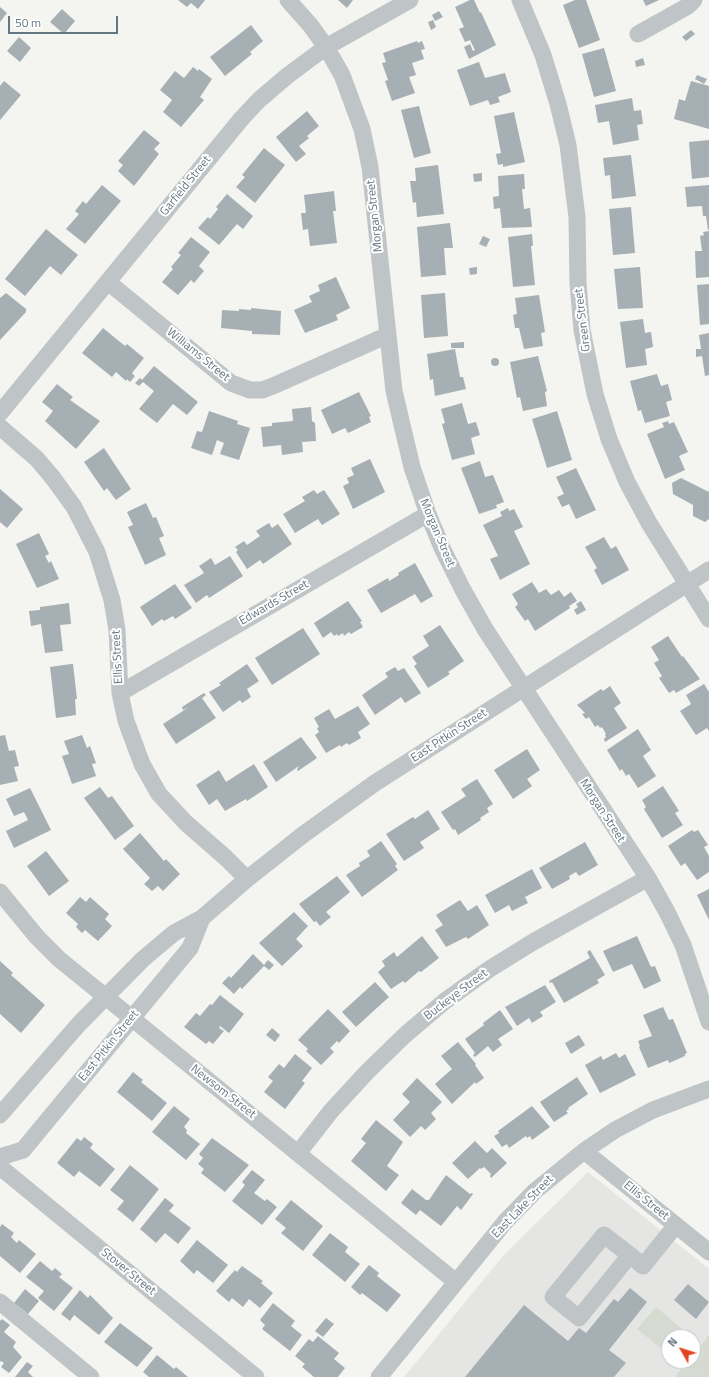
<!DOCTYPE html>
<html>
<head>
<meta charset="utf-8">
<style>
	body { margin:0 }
	#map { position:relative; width:709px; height:1377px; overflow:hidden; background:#f4f4f0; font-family:"Titillium Web",sans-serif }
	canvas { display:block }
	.north { position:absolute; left:661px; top:1329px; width:40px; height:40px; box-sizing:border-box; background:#fff; border:1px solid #c1c8cd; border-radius:50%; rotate:309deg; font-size:11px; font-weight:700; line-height:16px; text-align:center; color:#637681 }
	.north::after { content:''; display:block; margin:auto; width:14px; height:18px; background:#e14423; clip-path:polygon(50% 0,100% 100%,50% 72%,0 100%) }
	.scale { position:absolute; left:8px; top:16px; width:110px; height:18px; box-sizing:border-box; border:2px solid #637681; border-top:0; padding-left:5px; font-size:12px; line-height:14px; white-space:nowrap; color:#637681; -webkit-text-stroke:3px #fff; paint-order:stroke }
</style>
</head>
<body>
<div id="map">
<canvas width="709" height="1377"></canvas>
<div class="north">N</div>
<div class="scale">50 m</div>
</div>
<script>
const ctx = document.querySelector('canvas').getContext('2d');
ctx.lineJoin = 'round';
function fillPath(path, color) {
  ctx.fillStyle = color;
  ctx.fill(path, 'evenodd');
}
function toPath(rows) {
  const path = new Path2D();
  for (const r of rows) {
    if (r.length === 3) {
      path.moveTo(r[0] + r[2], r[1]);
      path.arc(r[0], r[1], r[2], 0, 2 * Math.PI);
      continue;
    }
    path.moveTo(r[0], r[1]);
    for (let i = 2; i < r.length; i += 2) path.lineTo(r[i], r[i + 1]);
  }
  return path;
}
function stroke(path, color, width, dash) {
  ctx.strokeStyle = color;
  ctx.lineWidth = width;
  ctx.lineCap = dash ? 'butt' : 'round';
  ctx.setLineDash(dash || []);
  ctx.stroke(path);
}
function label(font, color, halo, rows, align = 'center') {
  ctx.font = font + ' "Titillium Web",sans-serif';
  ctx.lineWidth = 4;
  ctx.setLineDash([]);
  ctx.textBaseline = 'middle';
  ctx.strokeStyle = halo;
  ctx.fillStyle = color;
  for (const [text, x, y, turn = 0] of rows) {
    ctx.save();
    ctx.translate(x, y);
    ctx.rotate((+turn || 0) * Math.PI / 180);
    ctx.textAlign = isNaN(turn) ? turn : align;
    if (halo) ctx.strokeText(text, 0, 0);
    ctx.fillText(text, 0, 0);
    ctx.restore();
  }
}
fillPath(toPath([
	[588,1172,709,1269,709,1377,404,1377,502,1257],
	[669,1337,693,1337,693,1361,669,1361]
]), '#e5e6e4');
fillPath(toPath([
	[656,1307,692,1337,669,1337,669,1355,637,1329],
	[709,1335,709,1377,675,1377,688,1361,693,1361,693,1355]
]), '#d6dbd1');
fillPath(toPath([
	[178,0,205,0,198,9,191,3,187,7],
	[338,0,353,0,347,8],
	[470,0,474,0,480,13,481,12,496,45,469,59,464,47,470,44,473,51,475,50,470,40,465,42,459,29,464,27,455,7],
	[575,0,586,0,600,40,579,48,563,5],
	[643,0,659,0,646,6],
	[0,7,7,13,0,22],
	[62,9,75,21,64,34,50,22],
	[439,11,443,17,435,21,432,15],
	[433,20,436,27,431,30,428,22],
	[251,25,263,41,250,52,252,54,225,76,210,57],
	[691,30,695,34,686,41,682,37],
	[19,37,31,48,20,62,7,51],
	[417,41,418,43,422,41,425,49,421,50,424,59,412,63,416,75,409,77,415,93,392,101,385,81,388,80,382,63,386,62,383,53],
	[604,48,616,91,594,97,582,54],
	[643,58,645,65,636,67,635,61],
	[479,62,485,78,505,73,511,92,498,97,500,102,490,105,488,100,470,106,457,70],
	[193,67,198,71,199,69,212,79,200,97,204,100,181,127,163,112,172,100,160,90,175,71,184,78],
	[697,75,707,79,704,84,695,79],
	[4,81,21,95,0,120,0,86],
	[691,81,709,86,709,129,674,119,679,99,685,101],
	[632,98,634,111,641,110,643,124,637,125,639,140,613,145,609,121,598,123,595,105],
	[419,106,431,153,414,158,401,110],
	[307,111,319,126,307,136,309,138,299,146,306,154,296,162,276,137],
	[514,112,525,162,503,167,503,164,498,165,496,154,501,153,500,148,494,116],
	[144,130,160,143,154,149,159,154,134,186,118,171,123,165,118,161],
	[709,140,709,177,692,179,689,142],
	[264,148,285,165,255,203,236,187,245,177,242,175],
	[631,155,636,196,612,199,610,175,605,176,603,158],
	[438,165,444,214,417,217,416,202,413,203,410,181,416,181,415,168],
	[482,173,482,181,474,182,473,174],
	[524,174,525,189,522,189,524,209,530,208,532,227,502,228,500,208,494,209,493,197,499,196,498,176],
	[102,185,121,201,85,244,66,229,79,214,75,211,83,201,86,204],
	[709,185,709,230,708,230,706,216,703,216,702,206,687,207,685,187],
	[334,191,336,211,333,211,337,243,310,246,308,229,303,230,301,213,306,213,304,195],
	[227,194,253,216,243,229,237,224,219,245,198,228,208,217,210,219,218,209,216,207],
	[631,207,635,253,613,255,609,209],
	[450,223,453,248,444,248,446,275,421,277,417,227],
	[46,229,78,255,61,275,50,266,25,296,5,279],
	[709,231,709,277,696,278,695,251,702,251,700,236,704,235,703,232],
	[532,234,533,246,531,246,535,285,513,287,508,237],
	[483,236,490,239,486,247,479,244],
	[191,237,210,252,199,266,204,271,194,283,191,280,178,295,162,282,173,269,171,267,181,255,178,253],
	[477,267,477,274,470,275,469,268],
	[640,267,643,308,618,309,614,269],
	[336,277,350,308,336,315,338,320,305,333,294,310,312,302,309,296,320,291,318,285],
	[709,284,709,324,700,325,697,285],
	[6,293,26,309,26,312,0,340,0,298],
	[445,293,448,336,424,338,421,295],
	[539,295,545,332,541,333,543,346,524,349,519,328,515,328,513,315,517,314,515,298],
	[251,308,281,311,280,335,252,334,252,331,221,328,222,310,239,311,239,309,251,310],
	[643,319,645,333,651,332,653,347,645,349,647,365,626,368,620,322],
	[103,328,125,346,127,344,144,358,132,373,135,376,130,382,127,379,126,381,116,372,112,377,82,353],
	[709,333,709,375,705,376,702,356,696,357,696,349,701,349,699,335],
	[464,342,464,348,451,348,451,343],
	[455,349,460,377,463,377,466,389,435,396,433,379,430,380,427,354],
	[538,356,547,391,545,392,547,406,523,411,520,397,517,398,510,362],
	[495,362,4],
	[154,366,198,402,187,415,173,404,157,423,139,409,154,391,143,382,139,386,135,383,140,378,142,380],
	[657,374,661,386,668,384,672,400,666,402,670,416,645,423,641,410,638,411,630,381],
	[57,384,73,397,70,400,100,421,76,449,45,421,53,411,42,402],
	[359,392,371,416,369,417,371,422,348,433,345,428,332,434,321,410],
	[462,403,468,424,476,422,480,435,471,438,475,454,452,460,442,424,445,423,441,409],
	[311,407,312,421,315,423,316,441,302,442,303,452,282,455,281,445,263,447,261,427,272,426,272,423,293,421,292,409],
	[209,411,238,421,237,424,250,428,239,460,220,454,224,443,217,440,212,455,191,448,197,431,202,432],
	[557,411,572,460,547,468,532,419],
	[668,421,669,424,674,422,688,452,679,456,685,470,665,479,647,434,664,427,662,423],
	[104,448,131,489,116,500,107,488,104,491,84,462],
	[370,459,385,492,353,509,343,486,349,483,347,478,354,475,351,468],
	[480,461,485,477,493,475,504,502,496,505,497,508,479,514,461,468],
	[576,468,596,510,576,519,569,504,562,507,557,497,564,494,556,477],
	[681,478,709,492,709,519,705,522,693,516,693,505,673,494,672,483],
	[0,489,23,509,7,528,0,522],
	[314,490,317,494,324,490,340,514,322,525,318,519,295,533,283,514,305,501,302,497],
	[146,503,153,518,156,517,164,536,159,538,166,555,145,565,128,527,133,525,127,512],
	[508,508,509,511,514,509,523,527,514,531,530,564,500,580,490,559,498,556,483,525,502,516,500,512],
	[269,523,272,528,278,524,292,544,263,564,260,560,247,569,236,552,238,550,235,547,244,541,247,545,260,536,256,531],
	[39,533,49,554,45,556,49,563,51,561,59,579,37,588,16,544],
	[604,537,611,549,616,546,629,570,602,585,594,570,597,568,585,547],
	[230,556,243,576,209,598,207,595,196,603,184,585,204,573,199,566,211,558,215,565],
	[415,563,433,596,421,603,415,594,381,613,367,590,388,578,389,581,399,575,398,573],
	[532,582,539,593,546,589,551,595,559,590,564,597,571,592,577,601,569,606,570,608,535,631,528,619,525,621,515,607,518,604,512,594],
	[175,584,192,608,175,619,173,616,164,621,162,619,152,626,140,607],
	[348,601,362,621,360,622,363,627,351,634,349,632,344,636,343,633,338,636,337,634,334,636,331,632,323,638,314,623],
	[581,601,586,610,577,615,574,610,578,607,576,604],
	[69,603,71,624,60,625,63,651,45,653,41,624,31,626,29,611,40,610,40,607],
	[440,625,464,661,448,672,450,674,428,688,414,666,417,664,412,657,429,646,423,636],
	[303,628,320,654,272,685,255,658],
	[668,636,682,657,683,656,700,679,676,693,674,690,669,693,659,678,662,676,654,663,659,660,651,647],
	[71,664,73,664,77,699,75,699,76,715,56,718,50,667],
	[247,664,259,681,247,689,251,697,242,703,240,700,223,712,209,692,221,685,219,683],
	[395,667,398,671,404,668,421,693,405,703,401,697,375,715,362,695,388,677,385,673],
	[704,684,709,692,709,731,707,728,696,735,680,711,691,704,686,695],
	[610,686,621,703,614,708,627,728,605,742,604,739,606,737,605,735,606,734,602,727,600,728,598,725,595,727,589,717,586,719,582,714,585,713,577,705,601,689,603,691],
	[204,693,206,695,202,698,216,718,176,744,163,724,189,707,183,710,182,707],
	[358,706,370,724,358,732,361,738,349,745,347,743,341,747,340,745,326,753,315,735,319,732,317,728,319,727,314,718,329,709,335,719],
	[638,729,651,750,643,756,656,776,638,788,629,774,626,776,622,769,620,771,607,750],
	[5,735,9,751,15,750,19,766,14,767,18,781,0,785,0,736],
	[82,735,87,748,90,746,96,763,92,764,96,776,72,784,62,756,69,754,64,741],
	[301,737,317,758,298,771,297,770,299,766,276,782,263,762],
	[527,749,540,770,527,779,532,786,513,799,494,770],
	[254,764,268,787,247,801,246,799,225,811,217,799,209,805,196,785,219,770,226,782],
	[477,779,493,804,487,808,489,812,480,818,481,820,458,835,455,829,453,830,441,812,466,796,461,789],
	[663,786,679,811,675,813,683,825,662,838,644,809,646,807,642,800],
	[100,787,108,798,112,796,134,826,115,840,84,798],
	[30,788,51,830,14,848,6,831,28,820,24,812,14,816,6,799],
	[428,810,440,829,420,842,424,848,404,861,386,834,413,817,415,819],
	[692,830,694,832,698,830,708,845,704,847,709,856,709,872,697,880,685,863,681,866,668,846],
	[140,833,164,861,166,859,180,874,163,891,158,886,152,891,144,884,150,878,123,849],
	[381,841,397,864,395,866,398,870,362,897,346,875,360,866,359,863,370,856,367,851],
	[585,842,598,865,579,876,576,872,569,876,570,879,552,889,539,868],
	[46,851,69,881,49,896,27,866],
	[532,869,542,888,525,897,528,903,512,911,509,905,495,913,485,895],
	[337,876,350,892,326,912,331,917,320,926,316,921,314,922,299,904],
	[709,889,709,920,697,895],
	[80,897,86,902,90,897,109,914,105,919,112,926,98,941,85,930,82,933,76,927,78,924,66,913],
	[460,900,468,911,477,905,489,925,468,939,466,937,446,947,435,930,443,925,436,915],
	[294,912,308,926,296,939,303,946,282,966,259,943],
	[422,936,439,958,421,972,419,971,405,983,403,981,391,989,378,972,385,966,382,961,394,952,397,957],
	[637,936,651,967,655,966,661,981,644,989,632,964,613,972,603,951],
	[590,950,605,975,597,980,599,983,564,1003,552,982,550,983,549,981,590,958,587,952],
	[253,954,264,965,268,960,274,965,269,970,264,966,242,989,240,987,234,994,222,983,229,976,231,978],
	[0,961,13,973,11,975,45,1005,21,1033,0,1014],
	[375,982,389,997,356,1027,342,1012],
	[545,985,556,1002,540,1012,543,1016,532,1023,529,1018,517,1026,505,1007],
	[220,995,244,1014,229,1033,220,1026,219,1028,224,1031,213,1044,209,1041,206,1044,184,1027,196,1013,200,1016,210,1004,212,1005],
	[663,1007,669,1020,673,1019,687,1053,685,1054,685,1056,669,1063,668,1060,648,1068,639,1047,640,1046,638,1041,652,1036,643,1015],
	[328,1009,350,1031,339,1043,337,1041,330,1048,334,1052,321,1065,306,1051,308,1049,298,1040],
	[500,1010,513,1029,498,1039,502,1045,493,1052,488,1046,475,1057,473,1055,475,1053,465,1039,484,1025,483,1023],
	[272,1028,280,1035,275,1042,266,1035],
	[579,1035,585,1045,571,1054,565,1043],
	[458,1042,476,1064,475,1065,484,1078,476,1084,475,1082,452,1104,435,1084,452,1069,441,1056],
	[616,1053,619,1058,625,1054,636,1075,600,1093,585,1065,601,1056,603,1060],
	[295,1054,312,1068,302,1081,305,1083,285,1109,264,1092,273,1081,268,1077,279,1064,284,1068],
	[133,1072,143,1080,141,1082,167,1103,152,1121,117,1092],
	[577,1077,588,1094,568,1108,569,1109,566,1111,568,1113,554,1122,540,1102],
	[417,1078,442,1102,431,1113,436,1119,425,1130,421,1126,410,1137,393,1120,410,1102,402,1094],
	[174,1106,190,1119,184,1127,187,1130,186,1133,200,1144,186,1160,152,1132],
	[532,1106,550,1127,532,1140,530,1136,527,1138,526,1136,509,1148,507,1144,502,1147,494,1136,499,1133,498,1131],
	[376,1120,403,1142,387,1166,399,1175,386,1191,351,1161,366,1143,361,1139],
	[84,1137,93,1144,90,1148,115,1169,100,1187,79,1171,74,1177,57,1163,77,1138,81,1141],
	[212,1138,249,1165,225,1192,201,1173,204,1169,198,1164,203,1158,199,1154],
	[475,1141,487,1153,492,1148,507,1163,491,1178,490,1176,491,1174,484,1167,481,1169,480,1168,468,1179,452,1163],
	[130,1165,159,1189,133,1222,117,1209,124,1201,110,1190],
	[252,1170,265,1180,254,1193,265,1201,267,1199,277,1207,262,1225,232,1201,245,1185,242,1182],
	[446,1175,470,1194,472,1193,473,1194,461,1210,457,1206,441,1226,420,1210,416,1215,401,1203,412,1189,426,1200,429,1200],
	[165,1198,174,1205,169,1211,191,1228,178,1244,165,1233,156,1243,140,1229],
	[291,1200,323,1226,303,1251,281,1233,286,1228,275,1219],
	[2,1224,14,1233,11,1237,17,1243,19,1240,36,1254,20,1273,0,1256,0,1227],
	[330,1233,348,1247,345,1252,360,1264,345,1282,312,1255],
	[197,1240,228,1265,213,1283,197,1270,194,1274,180,1261],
	[40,1261,52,1271,55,1268,62,1274,59,1277,73,1288,54,1311,38,1298,44,1291,26,1277],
	[369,1265,379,1273,377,1276,401,1295,387,1312,362,1293,360,1295,351,1287],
	[242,1266,263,1281,261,1283,273,1293,260,1308,249,1299,243,1307,232,1298,229,1302,216,1291,235,1270,237,1272],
	[688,1284,709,1302,696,1319,674,1300],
	[630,1288,647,1302,609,1350,626,1363,614,1377,465,1377,524,1305,568,1341,579,1328,586,1333,614,1299,618,1302],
	[25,1289,39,1301,28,1314,14,1303],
	[80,1290,88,1298,90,1295,113,1318,99,1335,74,1315,70,1321,61,1314],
	[273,1303,295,1321,291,1326,302,1335,290,1351,262,1329,265,1325,260,1320],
	[326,1318,334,1324,323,1337,315,1331],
	[2,1319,10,1325,4,1332,16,1342,13,1347,22,1357,9,1373,1,1367,4,1363,1,1361,0,1362,0,1321],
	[120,1323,153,1348,137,1367,104,1342],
	[318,1336,339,1353,334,1359,345,1368,338,1377,314,1377,302,1367,305,1364,295,1356,309,1339,313,1342],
	[157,1355,174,1369,176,1367,188,1377,149,1377,143,1372],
	[27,1362,33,1366,28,1372,33,1377,15,1377]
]), '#a6afb3');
stroke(toPath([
	[288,0,311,26,326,47,342,75,362,129,370,167,394,391,412,467,428,514,443,550,463,590,485,629,648,878,667,912,683,945,709,1022],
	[520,0,543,55,558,104,568,145,577,217,578,283,582,330,595,394,609,439,627,482,649,523,709,619],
	[638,34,688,6,694,0],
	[108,282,231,383,250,390,262,390,273,386,388,335],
	[0,413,242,118,259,100,287,76,326,47,410,0],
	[0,427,37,459,53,478,74,507,97,552,112,600,117,630,120,693,126,721,142,764,159,794,186,823,226,858,247,879],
	[120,693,428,514],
	[0,892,37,937,59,959,456,1282],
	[0,1115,78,1025,143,959,174,933,202,918,247,879,304,834,375,783,709,570],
	[584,1151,709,1252],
	[299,1152,331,1111,367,1072,405,1035,445,1001,488,970,533,942,648,878],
	[0,1157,23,1150,190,948,202,918],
	[0,1167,256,1377],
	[630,1255,579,1318,553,1297,604,1235,630,1255,643,1266,676,1225],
	[0,1302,91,1377],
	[379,1377,505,1222,535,1191,584,1151,615,1130,653,1110,709,1089]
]), '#bfc4c6', 17);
label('12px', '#637681', '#fff', [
	["Garfield Street",186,186,-51],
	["Morgan Street",375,216,-96],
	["Green Street",583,320,-97],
	["Williams Street",198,355,39],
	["Morgan Street",437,533,67],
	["Edwards Street",274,603,-30],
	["Ellis Street",118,657,-93],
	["East Pitkin Street",449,736,-33],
	["Morgan Street",602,811,57],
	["Buckeye Street",456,995,-37],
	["East Pitkin Street",109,1046,-51],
	["Newsom Street",223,1092,38],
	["Ellis Street",646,1201,39],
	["East Lake Street",523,1207,-46],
	["Stover Street",128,1272,39]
]);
</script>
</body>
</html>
